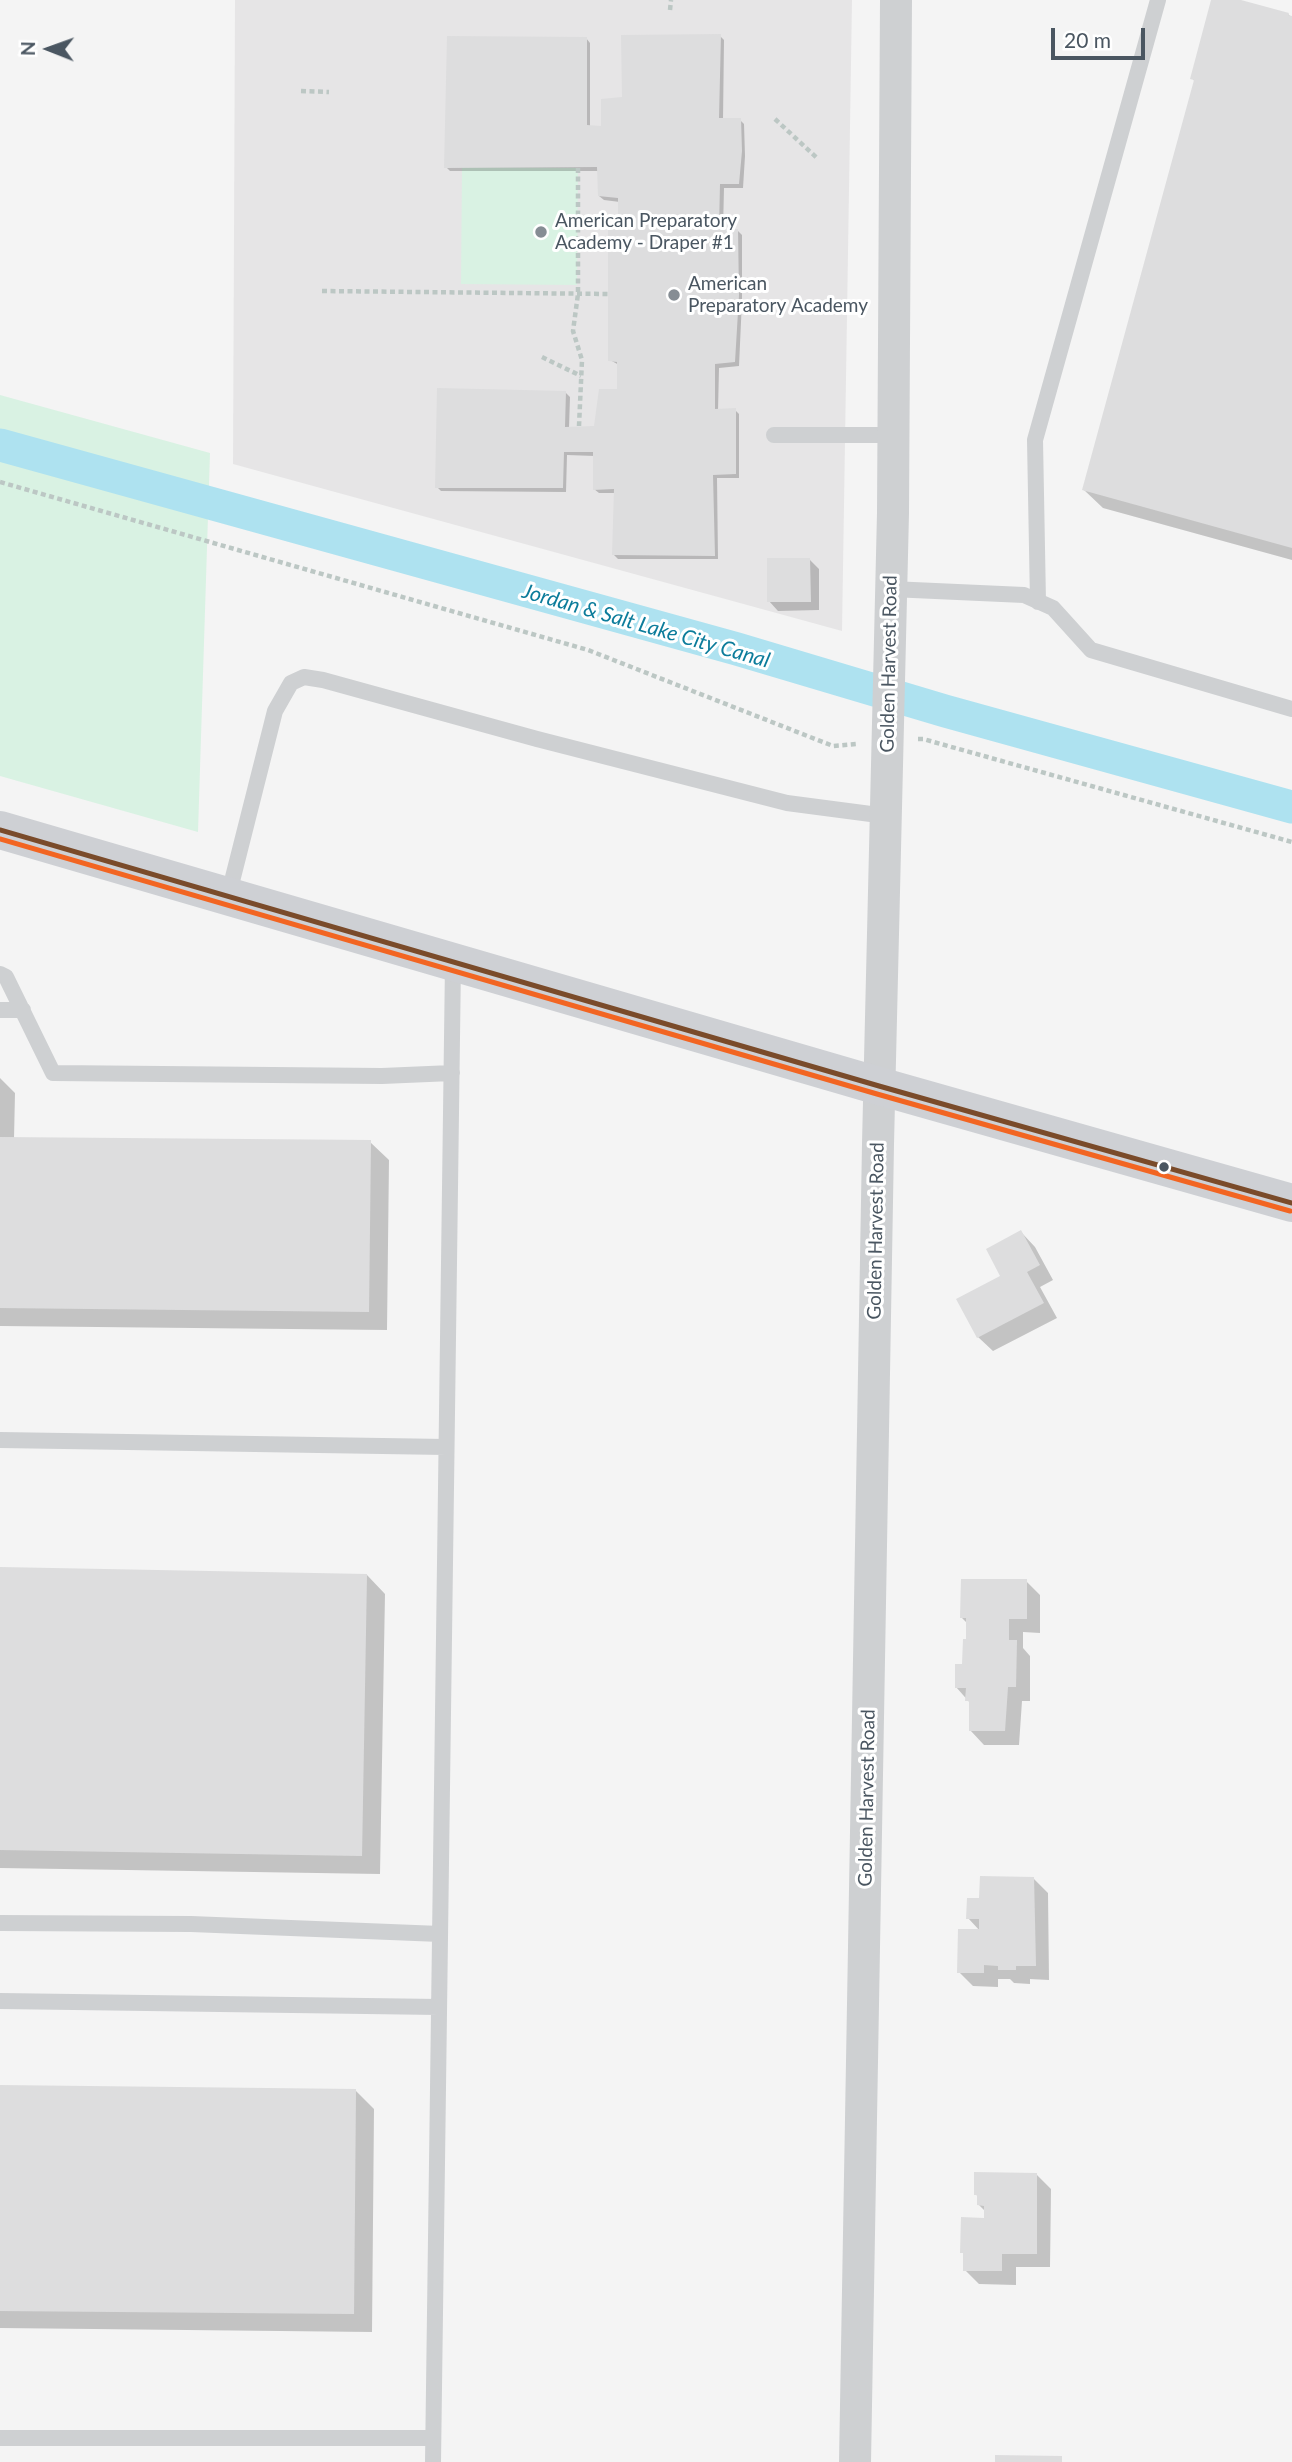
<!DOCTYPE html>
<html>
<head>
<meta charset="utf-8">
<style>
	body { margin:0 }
	#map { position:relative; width:1292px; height:2462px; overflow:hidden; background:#f4f4f4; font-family:Lato,sans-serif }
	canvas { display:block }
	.north { position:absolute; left:14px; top:14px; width:70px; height:70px; -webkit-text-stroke:5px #fff; paint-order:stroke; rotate:271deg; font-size:19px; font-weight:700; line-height:28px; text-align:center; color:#4a5661 }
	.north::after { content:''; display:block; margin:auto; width:24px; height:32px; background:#4a5661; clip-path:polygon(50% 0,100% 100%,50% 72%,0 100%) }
	.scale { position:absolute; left:1051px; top:28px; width:94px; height:32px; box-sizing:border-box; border:4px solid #4a5661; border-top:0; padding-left:9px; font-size:21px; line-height:24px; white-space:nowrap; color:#4a5661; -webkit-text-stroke:5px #fff; paint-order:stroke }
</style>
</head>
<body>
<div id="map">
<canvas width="1292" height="2462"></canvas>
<div class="north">N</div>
<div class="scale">20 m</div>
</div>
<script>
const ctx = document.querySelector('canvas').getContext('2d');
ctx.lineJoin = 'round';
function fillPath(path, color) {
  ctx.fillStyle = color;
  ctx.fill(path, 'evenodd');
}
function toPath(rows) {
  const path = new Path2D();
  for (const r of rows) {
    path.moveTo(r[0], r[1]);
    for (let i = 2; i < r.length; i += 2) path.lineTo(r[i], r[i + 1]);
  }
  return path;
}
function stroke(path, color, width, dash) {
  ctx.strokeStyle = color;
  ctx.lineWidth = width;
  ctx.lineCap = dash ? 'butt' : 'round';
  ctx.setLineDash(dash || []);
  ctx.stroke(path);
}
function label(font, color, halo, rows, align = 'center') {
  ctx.font = font + ' Lato,sans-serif';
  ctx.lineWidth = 6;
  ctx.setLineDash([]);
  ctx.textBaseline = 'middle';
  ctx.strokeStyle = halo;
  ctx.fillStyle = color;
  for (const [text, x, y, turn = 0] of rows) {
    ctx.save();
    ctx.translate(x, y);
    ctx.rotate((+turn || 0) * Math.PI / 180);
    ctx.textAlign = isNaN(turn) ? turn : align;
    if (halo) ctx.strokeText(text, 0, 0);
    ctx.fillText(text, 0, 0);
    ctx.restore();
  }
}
fillPath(toPath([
	[235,0,852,0,842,631,233,464]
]), '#e6e5e6');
fillPath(toPath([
	[462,167,578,168,577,285,461,284],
	[0,395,210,453,198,832,0,776]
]), '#d9f2e3');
fillPath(toPath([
	[1213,0,1235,0,1288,14,1292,18,1292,560,1103,508,1084,490,1195,82,1192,78],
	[720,36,724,40,723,120,740,120,744,124,745,156,743,188,724,188,723,230,738,231,742,235,742,300,739,366,719,368,718,411,735,410,739,414,739,478,717,478,718,559,618,559,614,555,615,493,599,493,594,489,595,456,567,455,566,492,441,491,437,487,565,392,570,397,569,428,595,428,619,391,619,365,610,360,620,202,604,200,599,196,599,171,450,171,446,167,586,38,590,43,590,127,602,127,623,99],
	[810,560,819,569,819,610,778,611,769,601],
	[0,1078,15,1093,14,1139,370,1142,389,1160,387,1330,0,1326],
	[1021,1232,1035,1247,1053,1280,1040,1287,1057,1318,993,1351,978,1337],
	[0,1569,367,1575,385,1594,380,1874,0,1868],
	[1026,1581,1040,1595,1040,1633,1023,1632,1023,1648,1030,1656,1030,1701,1022,1701,1019,1745,984,1745,970,1730,971,1704,956,1687,964,1666,968,1640,968,1624,962,1618],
	[1034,1879,1048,1893,1049,1980,1030,1979,1030,1984,1014,1983,1010,1979,998,1979,998,1987,973,1986,959,1972,980,1931,968,1918,981,1900],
	[0,2087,356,2091,374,2109,372,2332,0,2328],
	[1037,2175,1051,2189,1050,2267,1016,2267,1016,2285,979,2284,965,2270,986,2219,986,2212,979,2205,979,2197,975,2194]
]), '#0003');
stroke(toPath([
	[0,445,737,649,945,711,1292,807]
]), '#aee2f0', 33);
fillPath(toPath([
	[1211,0,1241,0,1289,13,1288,15,1292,16,1292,548,1082,490,1194,80,1190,79],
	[721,34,719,118,741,118,742,151,739,184,720,184,719,229,738,229,739,295,735,362,715,364,715,409,736,408,736,474,713,475,715,556,612,555,614,489,593,490,593,452,564,452,563,488,435,488,437,388,566,391,565,427,594,426,599,389,617,389,617,362,608,361,608,223,618,226,618,198,598,196,597,167,444,168,447,36,587,37,587,125,601,126,601,99,622,97,621,35],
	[767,558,810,558,811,602,767,602],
	[0,1137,371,1140,369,1312,0,1308],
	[1021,1230,1040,1265,1027,1272,1044,1303,977,1338,956,1299,1000,1276,986,1249],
	[0,1567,367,1574,362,1856,0,1850],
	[961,1579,1027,1579,1027,1619,1009,1619,1009,1640,1017,1640,1016,1687,1008,1687,1005,1731,969,1731,969,1701,965,1701,966,1688,955,1688,955,1664,962,1664,963,1639,966,1639,966,1618,960,1618],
	[980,1876,1034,1877,1036,1966,1016,1966,1016,1970,998,1970,998,1966,984,1965,984,1973,957,1973,958,1929,979,1929,979,1919,966,1919,967,1898,979,1898],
	[0,2085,356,2089,354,2314,0,2311],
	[974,2172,1037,2173,1037,2254,1002,2254,1002,2271,963,2271,963,2253,960,2253,961,2217,984,2218,984,2206,977,2205,977,2195,974,2195],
	[995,2455,1062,2456,1062,2462,995,2462]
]), '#ddddde');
stroke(toPath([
	[670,10,671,0],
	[301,91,329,92],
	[775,119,817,158],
	[578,168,578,294,573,331,582,360,579,426],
	[322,291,610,294],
	[542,357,581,376],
	[0,482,588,650,833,746,857,744],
	[918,739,923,739,1292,842]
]), '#bcc7c4', 4.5, [5, 3.5]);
stroke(toPath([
	[774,435,893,435],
	[891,589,1024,595,1053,608,1091,650,1292,709],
	[1038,602,1035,440,1158,0],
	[228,897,275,711,291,683,304,677,323,680,537,739,787,803,886,816],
	[0,974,6,977,53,1073,382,1076,452,1073],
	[0,1010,23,1010],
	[0,1440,446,1447],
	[0,1923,191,1924,440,1934],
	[0,2001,439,2007],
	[0,2438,433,2438],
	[433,2462,453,963]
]), '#ced0d2', 16);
stroke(toPath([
	[855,2462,878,1144,893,513,896,0]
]), '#ced0d2', 32);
stroke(toPath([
	[0,830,879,1086,1292,1203]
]), '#ced0d4', 38);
stroke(toPath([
	[0,830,879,1086,1292,1203]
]), '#7a4b2a', 5);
stroke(toPath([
	[0,839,877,1094,1290,1211]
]), '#f26522', 5);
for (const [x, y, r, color] of [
	[541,232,7,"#868d94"],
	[674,295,7,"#868d94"],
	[1164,1167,6,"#4a5661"]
]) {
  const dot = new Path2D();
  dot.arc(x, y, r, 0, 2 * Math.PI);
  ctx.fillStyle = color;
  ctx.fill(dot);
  stroke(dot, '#fff', 2.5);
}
label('19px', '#4a5661', '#fff', [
	["American Preparatory",555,221],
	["Academy - Draper #1",555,243],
	["American",688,284],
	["Preparatory Academy",688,306]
], 'left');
label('19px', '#4a5661', '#fff', [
	["Golden Harvest Road",889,664,-89],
	["Golden Harvest Road",876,1231,-89],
	["Golden Harvest Road",867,1798,-89]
]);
label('italic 21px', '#0c7c9b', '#fff', [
	["Jordan & Salt Lake City Canal",646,626,16]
]);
</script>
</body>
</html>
